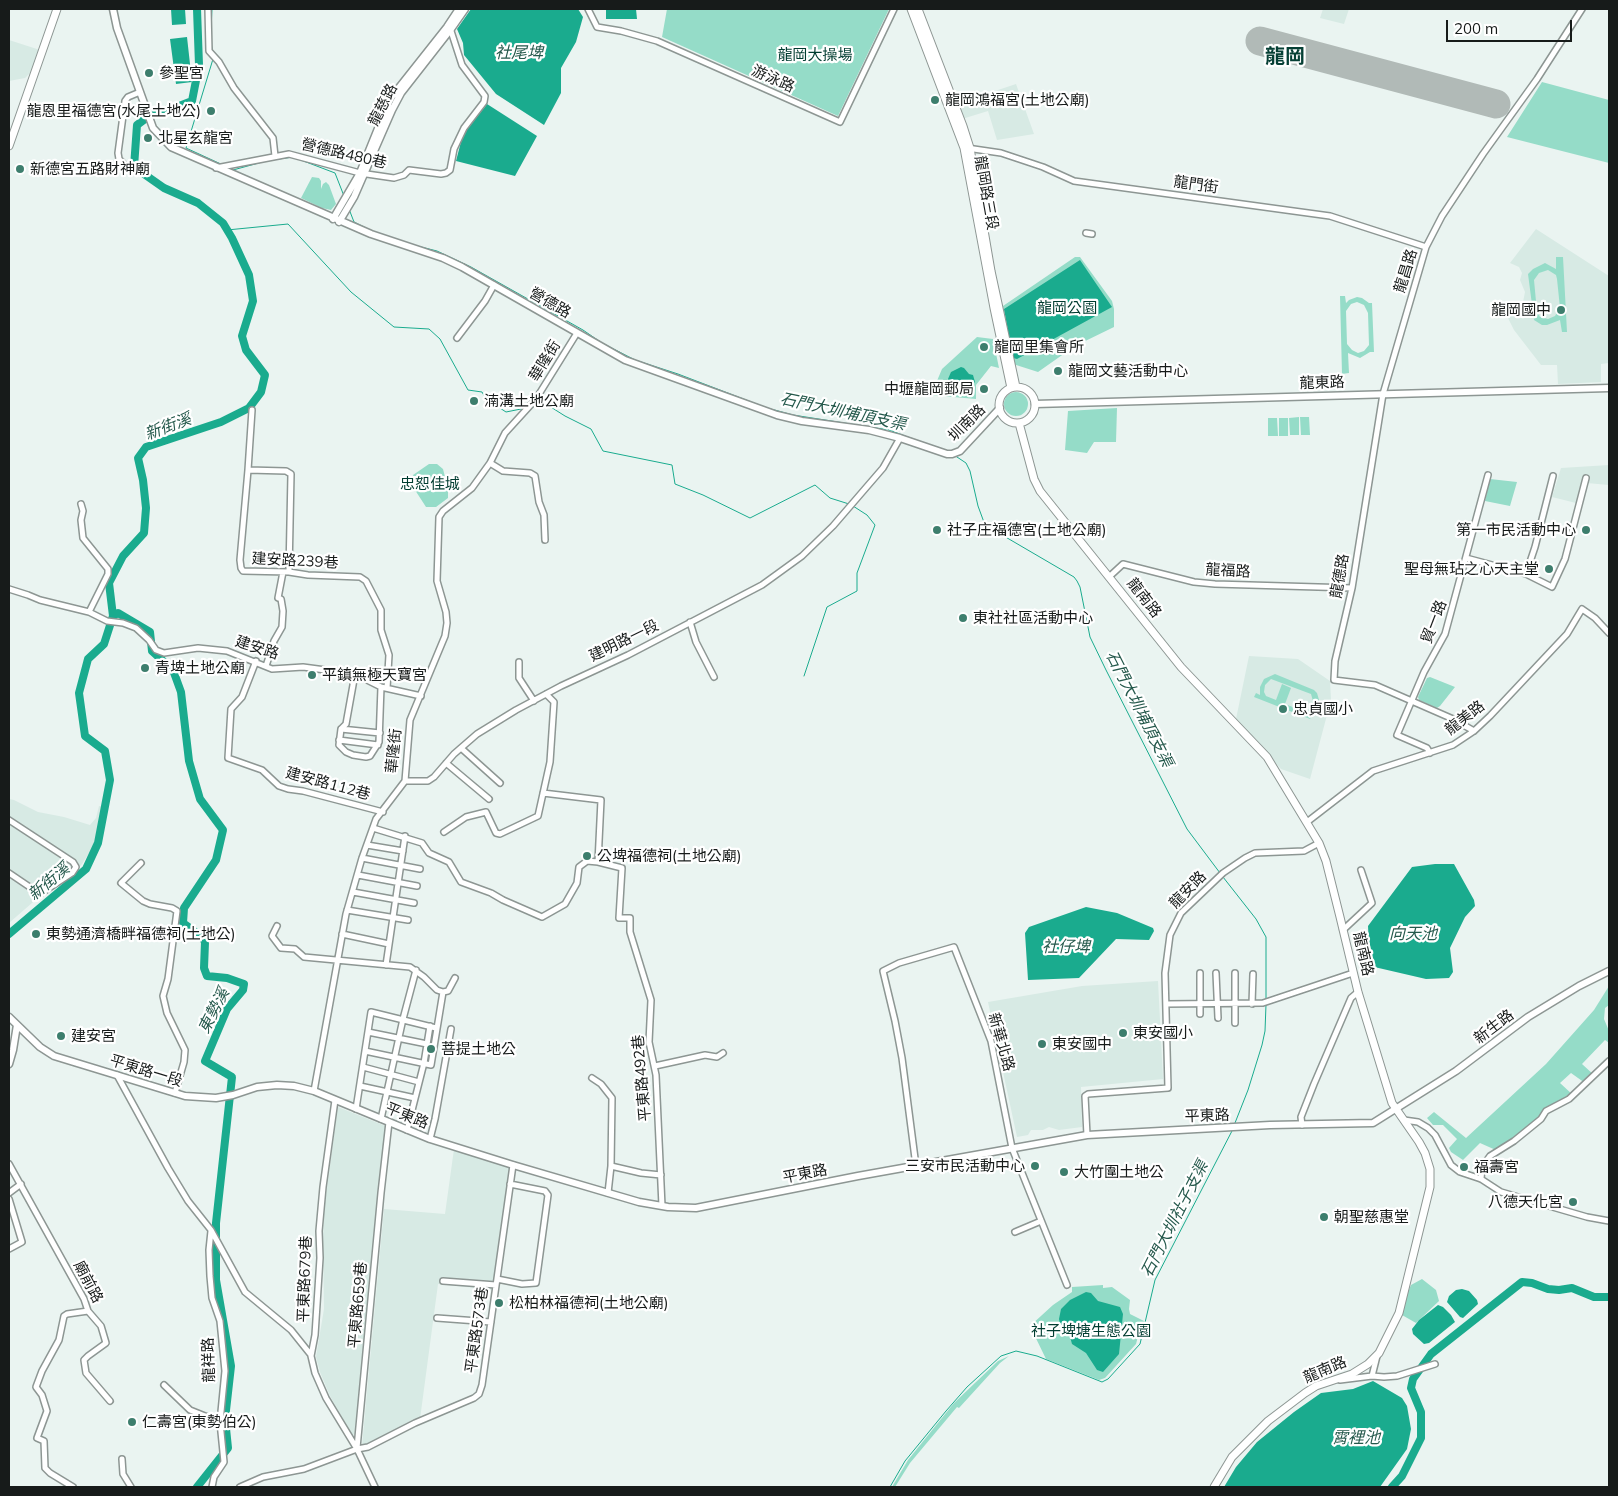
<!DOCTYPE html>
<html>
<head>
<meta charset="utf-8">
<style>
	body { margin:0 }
	#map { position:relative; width:1618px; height:1496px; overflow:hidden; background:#eaf4f1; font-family:Mulish,sans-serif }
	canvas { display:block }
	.frame { position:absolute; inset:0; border:10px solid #171b1a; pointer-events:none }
	.scale { position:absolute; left:1446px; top:20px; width:126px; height:22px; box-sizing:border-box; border:2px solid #171b1a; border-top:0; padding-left:6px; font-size:15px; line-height:18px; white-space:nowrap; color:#171b1a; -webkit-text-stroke:4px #fff; paint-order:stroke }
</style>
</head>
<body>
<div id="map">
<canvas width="1618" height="1496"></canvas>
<div class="frame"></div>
<div class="scale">200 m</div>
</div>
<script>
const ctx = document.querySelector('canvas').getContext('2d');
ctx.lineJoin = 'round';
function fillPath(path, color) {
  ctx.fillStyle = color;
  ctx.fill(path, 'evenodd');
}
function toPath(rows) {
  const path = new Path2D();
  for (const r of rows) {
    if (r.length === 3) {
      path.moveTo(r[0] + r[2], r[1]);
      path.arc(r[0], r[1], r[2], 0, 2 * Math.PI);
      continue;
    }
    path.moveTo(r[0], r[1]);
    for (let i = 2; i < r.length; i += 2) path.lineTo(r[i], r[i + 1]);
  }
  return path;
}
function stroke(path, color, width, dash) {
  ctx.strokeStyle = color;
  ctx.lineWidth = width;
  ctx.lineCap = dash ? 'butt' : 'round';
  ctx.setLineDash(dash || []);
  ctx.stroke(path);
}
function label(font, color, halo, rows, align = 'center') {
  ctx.font = font + ' Mulish,"Noto Sans TC",sans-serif';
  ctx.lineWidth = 4.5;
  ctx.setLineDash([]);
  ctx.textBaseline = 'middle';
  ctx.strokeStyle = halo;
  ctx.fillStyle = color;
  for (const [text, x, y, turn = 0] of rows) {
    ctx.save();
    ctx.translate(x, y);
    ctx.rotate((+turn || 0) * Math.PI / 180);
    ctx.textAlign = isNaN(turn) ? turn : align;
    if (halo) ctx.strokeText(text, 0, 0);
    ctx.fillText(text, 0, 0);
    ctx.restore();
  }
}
fillPath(toPath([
	[1323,9,1349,9,1344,24,1320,18],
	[9,40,40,50,31,72,25,78,9,81],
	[1016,84,1034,134,997,140,988,111,962,119,956,104],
	[1536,229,1609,276,1609,363,1601,364,1601,382,1558,384,1557,365,1541,365,1514,330,1508,318,1519,301,1523,302,1525,292,1520,280,1522,273,1519,267,1510,263],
	[1609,465,1609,485,1587,483,1580,504,1552,497,1561,468],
	[1249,656,1298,659,1330,681,1331,700,1310,779,1281,769,1236,719],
	[9,799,14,800,38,812,64,817,90,825,96,818,99,806,104,807,98,839,82,864,74,873,40,896,9,923],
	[1158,981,1163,1079,1081,1087,1082,1127,1059,1130,1049,1127,1043,1130,1031,1130,1028,1135,1017,1137,988,1002,1082,986],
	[338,1107,388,1127,357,1434,352,1435,330,1396,320,1372,316,1357,324,1309,323,1240,324,1210],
	[454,1149,513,1167,494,1290,438,1284,420,1419,366,1446,362,1446,384,1209,445,1214]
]), '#d7eae4');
fillPath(toPath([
	[667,9,889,9,838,116,662,37],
	[1542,82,1609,100,1609,163,1507,137],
	[312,177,319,178,321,181,321,189,323,184,326,182,329,185,336,204,331,210,322,208,301,198],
	[1075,257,1080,257,1112,301,1114,309,1114,327,1075,346,1038,372,1013,364,1003,306],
	[1556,257,1563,257,1567,332,1562,332,1560,320,1547,325,1542,325,1534,320,1528,274,1533,269,1545,263,1556,269],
	[1548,270,1556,275,1557,279,1560,308,1555,316,1548,319,1540,317,1537,312,1534,280,1539,273],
	[1340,296,1345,296,1346,303,1349,300,1357,297,1362,298,1369,303,1372,303,1374,352,1370,352,1360,358,1348,353,1349,373,1342,374],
	[1357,302,1364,305,1368,313,1369,345,1364,351,1358,353,1352,350,1347,344,1346,311,1351,304],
	[977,337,993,339,999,368,991,366,976,385,976,399,931,395,942,369],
	[1016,404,12],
	[1117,408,1116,442,1094,442,1087,453,1065,450,1068,411],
	[1299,417,1299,435,1290,435,1289,418],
	[1300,417,1309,417,1310,435,1301,435],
	[1268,418,1277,418,1278,436,1268,436],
	[1279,418,1288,418,1288,436,1279,436],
	[429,464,437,464,443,469,448,489,448,498,436,507,426,507,415,490,412,478,413,475],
	[1490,479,1517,482,1510,506,1485,501],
	[1275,674,1314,690,1317,693,1319,700,1319,706,1310,714,1312,715,1310,719,1254,697,1256,693,1260,695,1260,687,1264,679],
	[1271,679,1311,694,1313,701,1310,709,1303,711,1285,704,1291,688,1282,684,1276,700,1266,696,1264,692,1265,685],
	[1430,677,1455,687,1440,706,1437,708,1419,700,1418,697,1427,678],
	[1609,986,1609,1005,1605,1008,1604,1019,1609,1031,1609,1043,1605,1040,1582,1064,1594,1075,1585,1083,1571,1073,1560,1083,1573,1095,1498,1151,1480,1143,1463,1160,1451,1152,1449,1148,1457,1139,1443,1125,1433,1125,1427,1118,1434,1112,1466,1138,1546,1064,1594,1010],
	[1422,1279,1436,1290,1439,1301,1416,1323,1402,1315,1403,1304,1411,1285],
	[1103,1285,1103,1288,1112,1287,1130,1300,1129,1309,1130,1314,1144,1321,1143,1326,1141,1325,1136,1344,1105,1378,1099,1380,1046,1359,1030,1326,1053,1305,1072,1292,1072,1287],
	[1009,1356,1000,1363,959,1408,957,1407,910,1463,895,1487,892,1487,908,1460,954,1403,998,1361]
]), '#95dcc8');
fillPath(toPath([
	[171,9,185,9,186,24,172,25],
	[471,9,578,9,583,17,576,42,561,68,561,93,544,125,496,94,464,55,463,43,457,29],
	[606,9,636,9,637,19,606,19],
	[187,37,192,82,176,84,170,39],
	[487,104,537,136,515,176,456,161,463,134],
	[1080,260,1112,307,1017,359,1013,358,1004,309],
	[961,367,964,368,969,374,973,375,975,382,969,391,958,394,948,386,948,379,951,372],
	[1435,864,1454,864,1474,900,1475,906,1465,917,1450,948,1453,972,1449,978,1426,979,1370,966,1368,926,1412,867],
	[1086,907,1117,913,1153,928,1154,931,1149,940,1116,939,1079,978,1028,980,1025,933,1029,927],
	[1462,1289,1469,1291,1477,1300,1478,1304,1463,1318,1460,1317,1447,1302,1449,1296,1456,1290],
	[1086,1292,1091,1293,1098,1301,1120,1307,1123,1314,1119,1354,1103,1372,1097,1370,1086,1353,1072,1344,1069,1333,1060,1324,1059,1319,1061,1309,1070,1300],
	[1438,1305,1443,1307,1451,1315,1455,1322,1429,1343,1424,1344,1413,1334,1412,1329,1419,1320],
	[1373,1381,1402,1398,1407,1406,1411,1429,1407,1449,1380,1487,1224,1487,1236,1467,1257,1442,1294,1412,1321,1393,1353,1389]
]), '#1aab8e');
stroke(toPath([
	[211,30,212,9],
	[211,44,213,53],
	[213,59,186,148,223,165],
	[272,160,293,157,335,173,344,196],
	[229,168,233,170,266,161],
	[349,209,354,222,376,233],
	[227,230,288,224,351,292,394,327,429,329,440,339,468,390,482,392,486,399,506,412,526,408],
	[413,245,437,251,471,267,583,330,602,343,635,360,678,374,767,408,793,415,889,430,948,452],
	[532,407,546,404,565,416,591,429,603,451,672,465,675,484,703,495,750,518,815,485,830,498,849,504],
	[954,455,966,463,970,471,978,506,985,525,1074,577,1077,581,1080,587,1090,637,1106,670,1187,829,1220,873],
	[804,676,827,607,857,591,857,573,875,525,867,515,853,506],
	[1223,877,1256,919,1266,937,1266,1001],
	[1235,1123,1248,1090,1262,1045,1265,1031,1266,1005],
	[890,1487,905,1461,946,1411,967,1387,1001,1356,1016,1351,1037,1356,1102,1382,1108,1379,1140,1344,1155,1280,1233,1129]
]), '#1aab8e', 1);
stroke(toPath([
	[113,616,118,613,150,632,152,651,173,670,181,692,189,761,200,799,223,830,216,860,184,908,183,923,202,937,205,942,204,968,207,976,227,978,244,984,243,990,227,1009,205,1061,232,1077,216,1223,216,1280,231,1366,225,1419,228,1448,197,1487],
	[9,934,86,869,98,843,110,780,105,751,85,736,79,693,88,659,104,644,113,616,109,583,123,556,144,533,146,508,143,480,138,458,146,447,221,422,249,408,261,392,265,375,246,350,242,336,253,301,249,275,232,238,223,223,198,203,164,188,134,167,137,125,153,113,174,108,192,101,199,65,197,9],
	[1392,1487,1402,1476,1421,1438,1421,1412,1411,1388,1413,1379,1431,1354,1522,1282,1532,1283,1548,1289,1559,1290,1572,1288,1594,1297,1609,1297]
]), '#1aab8e', 8);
stroke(toPath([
	[1260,41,1496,104]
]), '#b1bab7', 29);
const minor = toPath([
	[208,9,209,51,219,62,234,88,273,138,275,156],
	[588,9,597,27,621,31,657,41,840,122,894,9],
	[967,148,1001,153,1043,167,1074,181,1330,216,1426,247],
	[123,163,119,159,118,153,125,101,128,97,140,92],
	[216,168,289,154,360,173,394,178,404,175,409,170,441,174,446,173,450,170,454,149,464,128,484,102,485,96,462,65,450,28],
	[1086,233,1092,234],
	[457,338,485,301,494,285],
	[252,410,248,470,240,560,241,568,243,571,289,572,308,575,360,577,366,581,381,610,381,630,389,655,387,688],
	[490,463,503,471,530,473,535,476,539,502,544,515,545,540],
	[248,470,286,471,291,474,289,572],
	[81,504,83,511,81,520,83,538,108,569,108,574,89,612],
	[1466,558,1526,574,1552,587,1565,559,1586,478],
	[1526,574,1535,547,1553,476],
	[1110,576,1123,564,1194,582,1215,584,1352,588],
	[9,589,28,595,40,600,89,612,107,621,123,623,136,628,149,640,156,650,164,653,198,648,227,651,272,669,303,667,355,674,381,687,421,696],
	[690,622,696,642,714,677],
	[256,661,242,697,231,709,228,758,262,770,279,786,288,789,303,791,383,812],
	[519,662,519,678,534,701],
	[266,666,274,641,282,627,283,611,281,599,278,598,283,572],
	[355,674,346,724,341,729,339,745,346,752,353,755,366,757,370,756,379,742,381,687],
	[341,729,380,733],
	[1474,731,1453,719,1375,685,1334,680,1335,661,1352,588,1383,394,1426,247,1442,216,1483,154,1537,79,1582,9],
	[339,740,378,745],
	[461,748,500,783],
	[1430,753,1427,748,1397,735,1424,672,1445,634,1488,475],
	[446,763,489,799],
	[405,781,428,781,434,777,454,754,477,734,516,710,561,686,628,655,762,585,802,556,833,526,883,468,900,438],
	[543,793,601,800,598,862,622,868,619,918,630,918,630,932,651,1000,649,1042,656,1075,662,1206],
	[9,820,73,862,76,867,72,873,40,894,9,873],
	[1307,822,1373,771,1453,745,1474,731,1490,716,1567,634,1582,609,1595,618,1609,633],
	[373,828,422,843,429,853,449,862,461,882,491,893,503,900,542,917,565,904,577,883,579,867,587,861,598,862],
	[444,832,466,817,486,812,496,833,500,834,538,816,550,762,554,702,546,694],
	[367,845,403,851],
	[362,858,420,869],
	[141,863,121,883,143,901,150,904,172,908,177,911,168,979,163,996,167,1013,185,1050,184,1062,175,1093],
	[358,875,417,886],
	[353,892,414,903],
	[347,910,408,920],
	[277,926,272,936,281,948,295,949,304,957,410,967,424,977,437,990,443,992,448,991,455,978],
	[1343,930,1372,903,1361,870],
	[342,934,389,944],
	[386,965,405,836],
	[1216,973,1218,1018],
	[1166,1004,1263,1003,1353,973],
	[1252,1004,1253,974],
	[1200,1014,1200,973],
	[1235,1023,1235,973],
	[368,1032,427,1044],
	[365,1051,431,1065,443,992],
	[655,1066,705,1055,717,1057,723,1053],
	[363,1067,419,1082],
	[117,1075,168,1168,188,1201,211,1230,245,1292,291,1330,311,1355],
	[592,1078,601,1084,612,1098,611,1166,608,1193],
	[360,1086,415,1098],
	[314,1091,346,914,362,858,376,819,405,781,410,720,445,636,447,623,446,612,437,581,439,517,443,511,472,488,490,463,505,433,536,399,577,333],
	[335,1100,323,1187,319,1231,320,1258,315,1335,311,1356,315,1373,326,1398,357,1449,375,1487],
	[356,1109,371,1012,436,1028],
	[381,1119,403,1019,416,970],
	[1404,1120,1418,1122,1428,1128,1435,1135,1451,1165,1460,1172,1481,1179,1501,1192,1587,1217,1609,1221],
	[1302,1125,1301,1117,1314,1084,1351,998,1358,992],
	[407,1130,424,1063,430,1026],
	[1087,1135,1085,1096,1088,1094,1168,1088,1165,973,1170,935,1181,913,1223,873,1245,858,1255,853,1304,851,1319,843],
	[430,1139,435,1119,451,1029],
	[9,1164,84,1299,88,1311,101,1326,106,1343,88,1356,84,1360,86,1373,110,1401],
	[611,1166,641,1173,661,1175],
	[916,1166,902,1058,895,1021,883,971,899,963,954,947,991,1041,1012,1148,1067,1285],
	[1481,1179,1482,1167,1490,1156,1514,1141,1541,1119,1546,1111,1569,1099,1609,1061],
	[9,1193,21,1184],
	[9,1199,22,1242,9,1249],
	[211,1231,209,1250,210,1276,212,1298,220,1321,225,1371,220,1422,224,1462,214,1477,212,1487],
	[1015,1232,1041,1221],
	[497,1279,522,1284,536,1283,548,1195,545,1191,510,1184],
	[443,1281,496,1285],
	[437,1318,491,1322],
	[1372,1376,1377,1356],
	[1340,1380,1372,1376,1384,1377,1397,1376,1435,1364],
	[164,1385,190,1410,220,1422],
	[357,1448,381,1193,389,1122],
	[122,1459,123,1474,131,1487],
	[73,1487,50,1473,45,1468,44,1441,37,1438,47,1411,42,1395,36,1387,42,1371,59,1340,64,1316,67,1314,88,1311],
	[240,1487,263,1477,304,1469,357,1449,368,1447,415,1423,474,1398,479,1394,482,1385,513,1165]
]);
const tertiary = toPath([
	[113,9,117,28,153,128,171,147,371,234,443,258,462,267,625,360,777,415,802,421,869,430,900,438,947,454,952,454,960,451,1000,408],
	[333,219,360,173,390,99,447,27,459,9],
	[339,222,354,197,392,110,401,93,451,29,465,9],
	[1035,404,1609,388],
	[9,1017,40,1047,54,1056,185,1096,216,1098,233,1095,257,1087,277,1085,294,1086,314,1091,430,1139,513,1165,639,1202,668,1207,696,1208,858,1176,1087,1135,1270,1125,1373,1123,1456,1071,1528,1017,1579,986,1609,971],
	[9,1064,13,1050,17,1025]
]);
const secondary = toPath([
	[911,9,964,148,994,308,1011,388],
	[918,9,963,126,970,148,991,271,1016,387],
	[9,146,57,9],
	[1017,405,18],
	[1019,423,1034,479,1040,491,1181,667,1267,757,1319,843,1326,861,1340,917,1358,992,1392,1103,1419,1142,1425,1153,1430,1169,1430,1187,1399,1313,1379,1353,1368,1364,1352,1374,1316,1386,1305,1393,1268,1421,1232,1457,1214,1487]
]);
stroke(minor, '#8d9693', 8);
stroke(tertiary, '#8d9693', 9);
stroke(secondary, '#8d9693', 9);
stroke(minor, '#fff', 5);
stroke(tertiary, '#fff', 6);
stroke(secondary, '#fff', 7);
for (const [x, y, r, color] of [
	[149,73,5,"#3d7e6d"],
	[935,100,5,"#3d7e6d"],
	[211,111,5,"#3d7e6d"],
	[148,138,5,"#3d7e6d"],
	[20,169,5,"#3d7e6d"],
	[1561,310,5,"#3d7e6d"],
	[984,347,5,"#3d7e6d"],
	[1058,371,5,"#3d7e6d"],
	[984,389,5,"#3d7e6d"],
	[474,401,5,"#3d7e6d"],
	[937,530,5,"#3d7e6d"],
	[1586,530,5,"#3d7e6d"],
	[1549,569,5,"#3d7e6d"],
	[963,618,5,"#3d7e6d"],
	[145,668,5,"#3d7e6d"],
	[312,675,5,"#3d7e6d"],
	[1283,709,5,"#3d7e6d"],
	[587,856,5,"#3d7e6d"],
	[36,934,5,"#3d7e6d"],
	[1123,1033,5,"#3d7e6d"],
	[61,1036,5,"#3d7e6d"],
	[1042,1044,5,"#3d7e6d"],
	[431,1049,5,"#3d7e6d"],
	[1035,1166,5,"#3d7e6d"],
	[1464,1167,5,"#3d7e6d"],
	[1064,1172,5,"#3d7e6d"],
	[1573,1202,5,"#3d7e6d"],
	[1324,1217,5,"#3d7e6d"],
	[499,1303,5,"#3d7e6d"],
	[132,1422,5,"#3d7e6d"]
]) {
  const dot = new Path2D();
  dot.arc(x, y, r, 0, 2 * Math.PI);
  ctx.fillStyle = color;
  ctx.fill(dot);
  stroke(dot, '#fff', 2);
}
label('15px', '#003c30', '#fff', [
	["龍岡大操場",815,55],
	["龍岡公園",1067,308],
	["忠恕佳城",430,484],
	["社子埤塘生態公園",1091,1331]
]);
label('15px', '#171b1a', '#fff', [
	["參聖宮",159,73],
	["龍岡鴻福宮(土地公廟)",945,100],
	["龍恩里福德宮(水尾土地公)",201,111,"right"],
	["北星玄龍宮",158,138],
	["新德宮五路財神廟",30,169],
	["龍岡國中",1551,310,"right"],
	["龍岡里集會所",994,347],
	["龍岡文藝活動中心",1068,371],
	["中壢龍岡郵局",974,389,"right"],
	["湳溝土地公廟",484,401],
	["社子庄福德宮(土地公廟)",947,530],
	["第一市民活動中心",1576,530,"right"],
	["聖母無玷之心天主堂",1539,569,"right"],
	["東社社區活動中心",973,618],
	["青埤土地公廟",155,668],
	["平鎮無極天寶宮",322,675],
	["忠貞國小",1293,709],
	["公埤福德祠(土地公廟)",597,856],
	["東勢通濟橋畔福德祠(土地公)",46,934],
	["東安國小",1133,1033],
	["建安宮",71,1036],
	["東安國中",1052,1044],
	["菩提土地公",441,1049],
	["三安市民活動中心",1025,1166,"right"],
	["福壽宮",1474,1167],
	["大竹圍土地公",1074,1172],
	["八德天化宮",1563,1202,"right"],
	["朝聖慈惠堂",1334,1217],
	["松柏林福德祠(土地公廟)",509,1303],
	["仁壽宮(東勢伯公)",142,1422]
], 'left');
label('15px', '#171b1a', '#fff', [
	["游泳路",773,79,24],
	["龍慈路",383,105,-63],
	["營德路480巷",344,154,13],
	["龍門街",1196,185,8],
	["龍岡路三段",986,193,80],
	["龍昌路",1406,271,-73],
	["營德路",550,303,30],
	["華隆街",545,361,-58],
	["龍東路",1322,383,-2],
	["圳南路",967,423,-45],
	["建安路239巷",295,561,3],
	["龍福路",1228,571,3],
	["龍德路",1340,576,-80],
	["龍南路",1144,598,52],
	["貿一路",1434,622,-69],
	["建明路一段",624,641,-26],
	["建安路",257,648,18],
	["龍美路",1465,718,-38],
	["華隆街",394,751,-84],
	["建安路112巷",328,784,15],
	["龍安路",1188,890,-46],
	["龍南路",1363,954,77],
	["新生路",1494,1027,-37],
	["新華北路",1001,1042,74],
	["平東路一段",146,1071,17],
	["平東路492巷",642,1078,-95],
	["平東路",407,1116,22],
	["平東路",1207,1116,-2],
	["平東路",805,1174,-11],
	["平東路679巷",305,1279,-88],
	["廟前路",88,1282,62],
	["平東路659巷",358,1305,-85],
	["平東路573巷",477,1330,-82],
	["龍祥路",209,1360,-92],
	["龍南路",1325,1370,-23]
]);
label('italic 16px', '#25594c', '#fff', [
	["社尾埤",519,53],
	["石門大圳埔頂支渠",843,412,12],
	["新街溪",168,427,-21],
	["石門大圳埔頂支渠",1139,709,63],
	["新街溪",49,882,-40],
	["向天池",1413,934],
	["社仔埤",1066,947],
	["東勢溪",214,1011,-63],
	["石門大圳社子支渠",1175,1219,-63],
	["霄裡池",1356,1438]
]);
label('bold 20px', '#064035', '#fff', [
	["龍岡",1285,57]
]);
</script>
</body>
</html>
